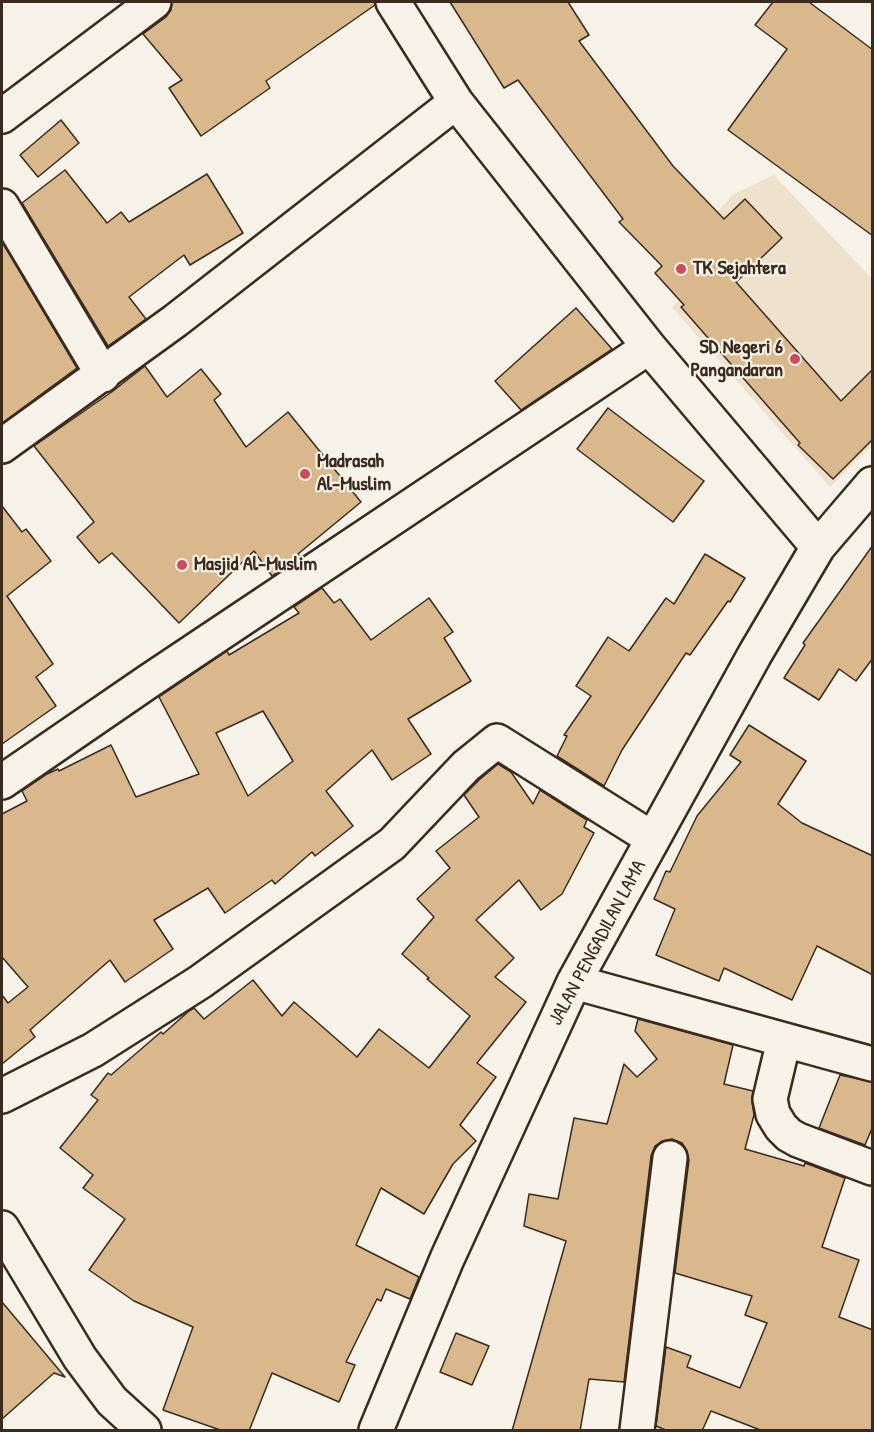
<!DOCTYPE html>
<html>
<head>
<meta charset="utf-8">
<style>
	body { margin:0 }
	#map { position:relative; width:874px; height:1432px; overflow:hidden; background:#f7f3e8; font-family:"Patrick Hand",sans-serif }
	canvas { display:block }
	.frame { position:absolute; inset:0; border:3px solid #3b2a1e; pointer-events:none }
</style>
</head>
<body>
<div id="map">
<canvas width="874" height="1432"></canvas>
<div class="frame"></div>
</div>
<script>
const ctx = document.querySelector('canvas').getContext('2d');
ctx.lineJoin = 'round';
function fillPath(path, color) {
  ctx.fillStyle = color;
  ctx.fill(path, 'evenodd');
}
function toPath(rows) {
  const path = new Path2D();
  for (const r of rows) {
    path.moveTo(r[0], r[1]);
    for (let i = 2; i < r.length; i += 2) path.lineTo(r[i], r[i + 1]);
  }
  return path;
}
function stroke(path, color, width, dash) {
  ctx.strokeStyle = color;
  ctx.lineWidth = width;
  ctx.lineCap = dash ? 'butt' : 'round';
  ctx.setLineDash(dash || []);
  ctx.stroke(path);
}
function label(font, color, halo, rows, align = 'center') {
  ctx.font = font + ' "Patrick Hand",sans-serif';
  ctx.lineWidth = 4.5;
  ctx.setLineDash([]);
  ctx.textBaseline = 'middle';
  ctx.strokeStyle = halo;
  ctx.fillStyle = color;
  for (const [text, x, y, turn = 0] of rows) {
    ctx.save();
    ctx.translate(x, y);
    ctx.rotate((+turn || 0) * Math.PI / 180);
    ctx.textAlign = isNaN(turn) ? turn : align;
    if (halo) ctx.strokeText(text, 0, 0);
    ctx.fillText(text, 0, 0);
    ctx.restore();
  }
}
fillPath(toPath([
	[774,175,872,279,872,446,830,487,672,307,720,264,696,237,732,195]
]), '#eee2cc');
const building = toPath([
	[172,2,374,2,375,5,266,81,270,88,201,136,169,88,182,80,143,34,166,17,171,10,172,2],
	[450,2,568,2,589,35,579,41,673,166,724,219,745,199,782,238,736,282,841,401,873,369,873,439,833,479,798,445,800,443,681,307,684,305,655,273,662,266,619,222,623,219,518,80,504,88,450,2],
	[773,2,809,2,873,50,873,236,728,130,787,49,755,25,773,2],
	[61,120,79,143,38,177,20,155,61,120],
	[65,170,107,223,121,212,129,222,207,174,243,233,190,265,184,255,129,297,146,319,108,346,22,203,65,170],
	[2,242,77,368,2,423,2,242],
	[576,308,612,349,521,410,495,381,576,308],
	[145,366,167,397,201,369,221,394,214,400,246,447,288,412,361,502,298,554,300,557,272,576,254,551,179,623,112,553,99,563,77,537,94,522,34,446,113,391,145,366],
	[608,408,704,481,673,522,577,449,608,408],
	[2,506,22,532,26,529,51,561,7,596,53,664,36,677,56,706,2,744,2,506],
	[873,545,873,658,856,681,839,669,819,700,784,678,805,645,803,643,873,545],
	[705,554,745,578,730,602,728,601,690,655,686,653,622,750,604,786,557,756,567,736,564,735,591,696,576,686,608,637,629,651,666,598,674,604,705,554],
	[322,588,334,603,340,599,371,640,429,598,453,632,444,638,471,681,408,719,431,754,392,780,372,750,326,791,353,826,315,856,312,852,275,884,272,880,225,913,208,888,154,920,173,949,125,982,110,960,30,1030,35,1037,2,1064,2,995,8,1003,28,987,2,957,2,814,27,801,22,791,47,774,58,769,59,771,111,745,136,797,199,774,159,697,227,651,229,655,299,613,294,607,322,588],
	[263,711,293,761,248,796,216,733,263,711],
	[749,725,806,761,778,804,802,823,873,856,873,975,817,946,792,1000,724,968,719,981,656,955,675,909,654,899,666,871,670,872,697,816,741,762,730,755,749,725],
	[498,764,511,772,533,804,540,790,587,820,584,827,594,833,562,894,541,910,519,880,476,920,514,958,495,977,526,1002,477,1063,496,1077,460,1125,476,1141,453,1164,424,1214,381,1188,356,1245,419,1277,410,1299,386,1289,381,1301,377,1299,346,1362,355,1365,339,1402,272,1373,249,1431,223,1431,163,1410,193,1327,134,1301,89,1270,125,1219,83,1188,93,1175,60,1148,98,1100,91,1095,108,1073,111,1075,161,1032,163,1034,189,1011,194,1008,204,1019,253,980,282,1016,294,1002,357,1057,379,1029,429,1068,470,1016,427,979,429,978,402,954,434,917,417,899,450,868,436,851,479,817,464,795,479,780,498,764],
	[638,1019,733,1045,724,1084,753,1091,752,1102,754,1115,745,1149,804,1166,805,1163,845,1178,822,1247,859,1260,839,1317,873,1330,873,1431,763,1431,711,1411,702,1431,668,1431,656,1426,666,1347,691,1356,687,1367,740,1388,767,1323,745,1315,752,1296,675,1273,689,1160,687,1151,682,1143,672,1139,662,1141,655,1146,651,1156,624,1382,589,1379,580,1431,512,1431,566,1241,524,1226,529,1194,558,1199,574,1118,607,1124,624,1064,637,1077,657,1059,635,1031,638,1019],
	[840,1075,873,1082,873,1126,865,1145,819,1128,840,1075],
	[2,1302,65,1377,54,1373,2,1419,2,1302],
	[456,1333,489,1346,472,1385,440,1372,456,1333]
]);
fillPath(building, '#d9b98c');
stroke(building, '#3b2a1e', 1.5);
const minor = toPath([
	[393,2,456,102,649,347,818,547],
	[2,116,154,2],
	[2,206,103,375],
	[2,446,175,321,456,102],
	[2,782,149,681,649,347],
	[574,982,872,1064],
	[784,1040,770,1099,773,1114,781,1127,789,1135,798,1140,872,1168],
	[2,1096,93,1050,200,982,392,844,466,766,497,741,653,839],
	[2,1228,80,1358,112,1401,144,1430],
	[376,1430,447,1259,574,982,755,654,818,547,872,484],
	[637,1430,670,1158]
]);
stroke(minor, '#3b2a1e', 38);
stroke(minor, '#f7f3e8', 33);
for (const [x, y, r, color] of [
	[681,269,6,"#d1495b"],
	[795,359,6,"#d1495b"],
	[305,474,6,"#d1495b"],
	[182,565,6,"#d1495b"]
]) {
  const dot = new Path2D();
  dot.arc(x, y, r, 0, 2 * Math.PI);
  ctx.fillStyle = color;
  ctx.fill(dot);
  stroke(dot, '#f7f3e8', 2);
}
label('bold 20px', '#3b2a1e', '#f7f3e8', [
	["TK Sejahtera",693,269],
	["SD Negeri 6",783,348,"right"],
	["Pangandaran",783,371,"right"],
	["Madrasah",317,462],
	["Al-Muslim",317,485],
	["Masjid Al-Muslim",194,565]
], 'left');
label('20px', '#3b2a1e', '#f7f3e8', [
	["JALAN PENGADILAN LAMA",598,943,-62]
]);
</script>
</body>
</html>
